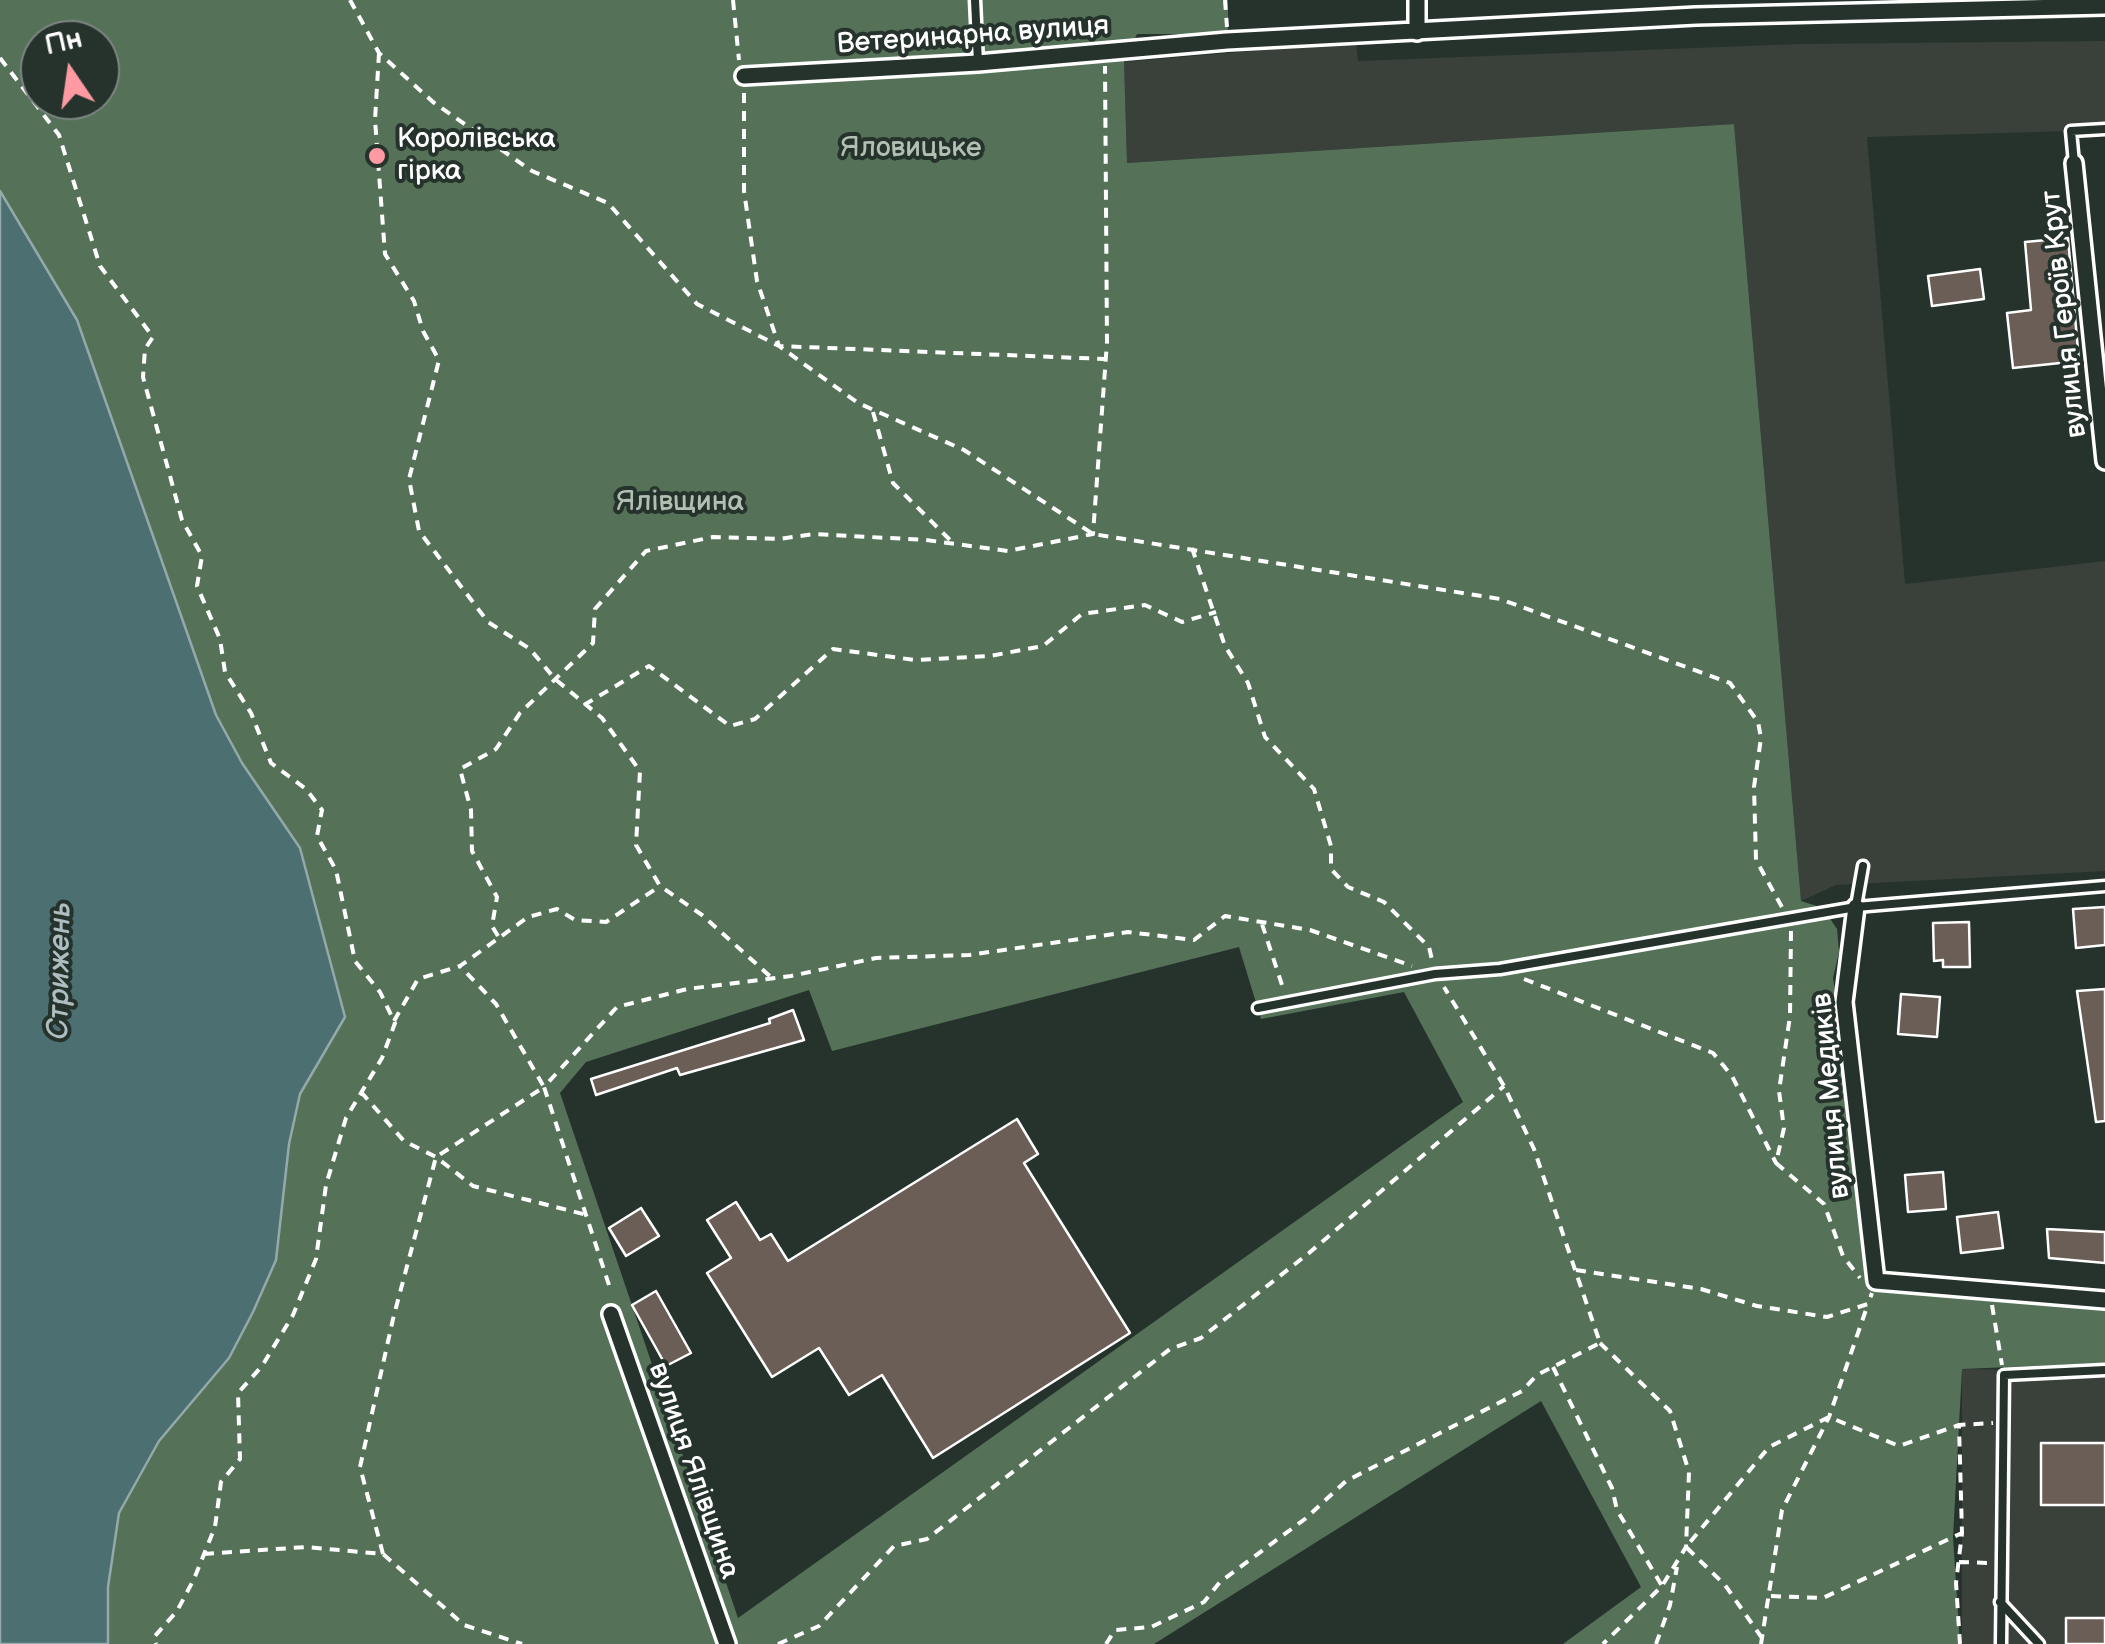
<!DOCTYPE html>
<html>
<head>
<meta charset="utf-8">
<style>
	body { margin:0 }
	#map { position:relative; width:2105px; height:1644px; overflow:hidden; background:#26332d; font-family:"Balsamiq Sans",sans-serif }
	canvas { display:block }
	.north { position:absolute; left:20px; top:20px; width:100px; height:100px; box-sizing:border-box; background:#26332d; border:2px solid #7d8581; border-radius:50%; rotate:347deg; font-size:28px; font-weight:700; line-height:40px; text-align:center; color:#fff }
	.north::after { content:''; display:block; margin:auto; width:35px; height:45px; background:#ff9aa2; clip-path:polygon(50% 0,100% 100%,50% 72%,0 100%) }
</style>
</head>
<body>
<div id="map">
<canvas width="2105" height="1644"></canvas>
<div class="north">Пн</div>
</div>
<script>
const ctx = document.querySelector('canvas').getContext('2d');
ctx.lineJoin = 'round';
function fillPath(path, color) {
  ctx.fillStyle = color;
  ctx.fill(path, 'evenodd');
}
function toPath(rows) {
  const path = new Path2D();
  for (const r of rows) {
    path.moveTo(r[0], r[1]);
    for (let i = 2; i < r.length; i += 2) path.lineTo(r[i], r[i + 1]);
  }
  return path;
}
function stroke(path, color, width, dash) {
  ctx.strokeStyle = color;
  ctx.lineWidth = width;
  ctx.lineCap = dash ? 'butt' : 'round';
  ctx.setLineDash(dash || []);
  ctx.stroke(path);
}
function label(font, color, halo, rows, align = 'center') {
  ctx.font = font + ' "Balsamiq Sans",sans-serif';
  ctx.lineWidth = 8;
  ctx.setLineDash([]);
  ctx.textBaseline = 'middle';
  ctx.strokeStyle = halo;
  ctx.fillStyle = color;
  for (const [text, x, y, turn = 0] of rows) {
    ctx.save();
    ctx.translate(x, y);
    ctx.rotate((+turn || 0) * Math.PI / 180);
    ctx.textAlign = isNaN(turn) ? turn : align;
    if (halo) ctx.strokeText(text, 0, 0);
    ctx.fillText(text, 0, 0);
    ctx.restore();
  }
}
fillPath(toPath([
	[2105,41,2105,130,1867,137,1905,584,2105,561,2105,871,1836,885,1801,901,1734,124,1127,163,1124,62,1356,42,1358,61,1799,44],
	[1962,1369,2105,1371,2105,1644,1962,1644]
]), '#3a403a');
fillPath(toPath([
	[0,0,1228,0,1228,34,1137,34,1124,62,1127,163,1734,124,1801,901,1823,908,1837,929,1839,952,1833,978,1882,1292,2105,1309,2105,1363,1962,1369,1953,1537,1960,1644,1563,1644,1641,1587,1541,1401,1154,1644,108,1644,108,1587,119,1513,159,1441,229,1358,253,1312,276,1260,289,1144,300,1094,345,1017,242,763,216,715,77,320,0,191],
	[40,40,100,40,100,100,40,100],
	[1239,947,1261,1019,1404,992,1463,1102,738,1618,560,1093,586,1062,809,990,832,1051]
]), '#557259');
const water = toPath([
	[0,191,77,320,216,715,242,763,300,848,345,1017,300,1094,289,1144,276,1260,253,1312,229,1358,159,1441,119,1513,108,1587,108,1644,0,1644,0,191]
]);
fillPath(water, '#4c6f72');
stroke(water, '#94a9aa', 2.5);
const building = toPath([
	[2068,238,2079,361,2013,368,2007,313,2031,310,2025,242,2068,238],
	[1980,269,1984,299,1932,306,1928,276,1980,269],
	[2105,907,2105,945,2076,948,2073,909,2105,907],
	[1969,922,1970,967,1943,967,1943,960,1934,961,1933,923,1969,922],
	[2105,989,2105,1121,2096,1122,2077,991,2105,989],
	[1901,994,1940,997,1937,1037,1898,1034,1901,994],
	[793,1010,804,1040,680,1075,677,1068,596,1095,591,1079,770,1023,769,1019,793,1010],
	[1017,1119,1038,1154,1024,1163,1130,1333,933,1458,882,1375,849,1395,819,1348,772,1377,707,1273,731,1258,707,1220,736,1202,760,1240,771,1234,788,1261,1017,1119],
	[1943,1172,1946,1209,1908,1212,1905,1175,1943,1172],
	[641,1208,659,1236,626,1256,609,1228,641,1208],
	[1998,1212,2003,1248,1961,1253,1957,1217,1998,1212],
	[2047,1229,2105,1232,2105,1263,2049,1258,2047,1229],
	[656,1291,691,1353,666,1366,632,1305,656,1291],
	[2041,1443,2105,1443,2105,1505,2041,1505,2041,1443],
	[2066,1618,2105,1618,2105,1644,2066,1644,2066,1618]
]);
fillPath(building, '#6a5e57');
stroke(building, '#fff', 2.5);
const lane = toPath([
	[975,0,978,63],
	[2074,163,2071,131,2105,129],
	[1856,906,1863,866],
	[1258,1008,1435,974,1500,969,1856,907,2105,886],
	[2000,1602,2039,1644],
	[2001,1644,2004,1375,2105,1370]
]);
const street = toPath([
	[1417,32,1417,0],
	[744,76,978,63,1227,41,1696,16,2105,6],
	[2074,163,2105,461],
	[1856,907,1844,1002,1876,1281,2105,1300],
	[611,1314,727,1644]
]);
stroke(lane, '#fff', 15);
stroke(street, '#fff', 22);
stroke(toPath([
	[350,0,379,53,433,102,532,171,608,203,697,304,779,346,858,403,964,450,1093,534,1500,599,1730,683,1758,722,1761,738,1754,787,1756,860,1783,909],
	[733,0,739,60],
	[1225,0,1227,27],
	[379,53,375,120,385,254,414,301,423,331,439,360,409,479,419,531,488,622,530,649,555,679,602,718,640,771,636,845,660,886,702,915,772,978],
	[0,58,59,135,100,266,153,337,145,349,143,377,182,520,202,556,197,586,220,639,225,672,251,713,271,763,306,789,322,810,317,836,336,870,355,961,380,992,395,1023,382,1058,346,1118,326,1185,316,1259,293,1315,262,1366,238,1393,240,1459,221,1482,215,1527,194,1579,177,1611,154,1637,156,1644],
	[744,93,744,191,757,281,779,346,1105,359],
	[873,412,893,483,954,544],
	[1192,548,1225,646,1248,683,1265,737,1314,789,1331,846,1331,869,1348,887,1384,902,1429,947,1432,960],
	[584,705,649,666,730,726,755,719,833,649,915,660,990,656,1043,646,1082,614,1145,605,1182,622,1216,612],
	[1262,924,1284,991],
	[1791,931,1790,1016,1779,1091,1784,1128,1776,1163,1824,1204,1843,1256,1860,1278],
	[498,936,492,926,497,897,472,851,471,810,460,769,496,749,520,713,593,643,595,609,646,551,713,537,779,539,814,534,926,540,1008,551,1093,534,1107,342,1105,66],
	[1524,979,1713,1053,1732,1076,1776,1163],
	[394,1021,418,979,460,966,528,917,557,909,575,920,606,922,660,886],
	[361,1092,404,1141,436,1157,473,1186,587,1215],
	[1576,1270,1701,1289,1757,1306,1827,1317,1868,1304,1872,1293],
	[609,1285,544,1087,617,1007,687,989,791,976,876,958,969,955,1128,932,1194,940,1225,916,1310,930,1412,966],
	[1992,1305,2002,1365],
	[1600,1343,1670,1411,1689,1472,1686,1547,1662,1586,1603,1644],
	[1553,1367,1612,1488,1617,1510,1662,1586],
	[204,1554,306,1547,383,1554,464,1625,522,1644],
	[383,1554,360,1467,393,1319,436,1157,544,1087,496,1004,460,966],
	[1959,1562,1989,1563],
	[1771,1596,1823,1598,1962,1533],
	[1762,1638,1725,1585,1686,1547,1769,1447,1829,1417,1899,1446,1959,1425],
	[778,1644,819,1626,894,1546,927,1539,1170,1349,1201,1338,1309,1253,1504,1086],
	[1106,1644,1115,1630,1151,1627,1204,1602,1220,1582,1305,1519,1346,1481,1522,1391,1537,1375,1600,1343,1534,1149,1504,1086,1444,987],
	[1656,1644,1670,1605,1677,1567],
	[1761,1644,1782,1510,1829,1417,1868,1304],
	[1960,1644,1956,1583,1962,1533,1959,1425,1993,1423]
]), '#fff', 4, [10, 8]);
stroke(lane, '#26332d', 8);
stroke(street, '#26332d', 15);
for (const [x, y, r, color] of [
	[377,156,10,"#ff9aa2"]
]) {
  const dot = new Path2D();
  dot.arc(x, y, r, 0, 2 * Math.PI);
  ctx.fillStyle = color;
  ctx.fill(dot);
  stroke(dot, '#26332d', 4);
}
label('28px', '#fff', '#26332d', [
	["Ветеринарна вулиця",973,36,-4],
	["вулиця Героїв Крут",2065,314,-96],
	["вулиця Медиків",1832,1096,-95],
	["вулиця Ялівщина",693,1471,71]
]);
label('28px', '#fff', '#26332d', [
	["Королівська",397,140],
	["гірка",397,172]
], 'left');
label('28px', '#b2c0b4', '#26332d', [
	["Яловицьке",911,149],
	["Ялівщина",680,503]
]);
label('italic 30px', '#aebec0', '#26332d', [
	["Стрижень",61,971,-89]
]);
</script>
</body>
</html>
